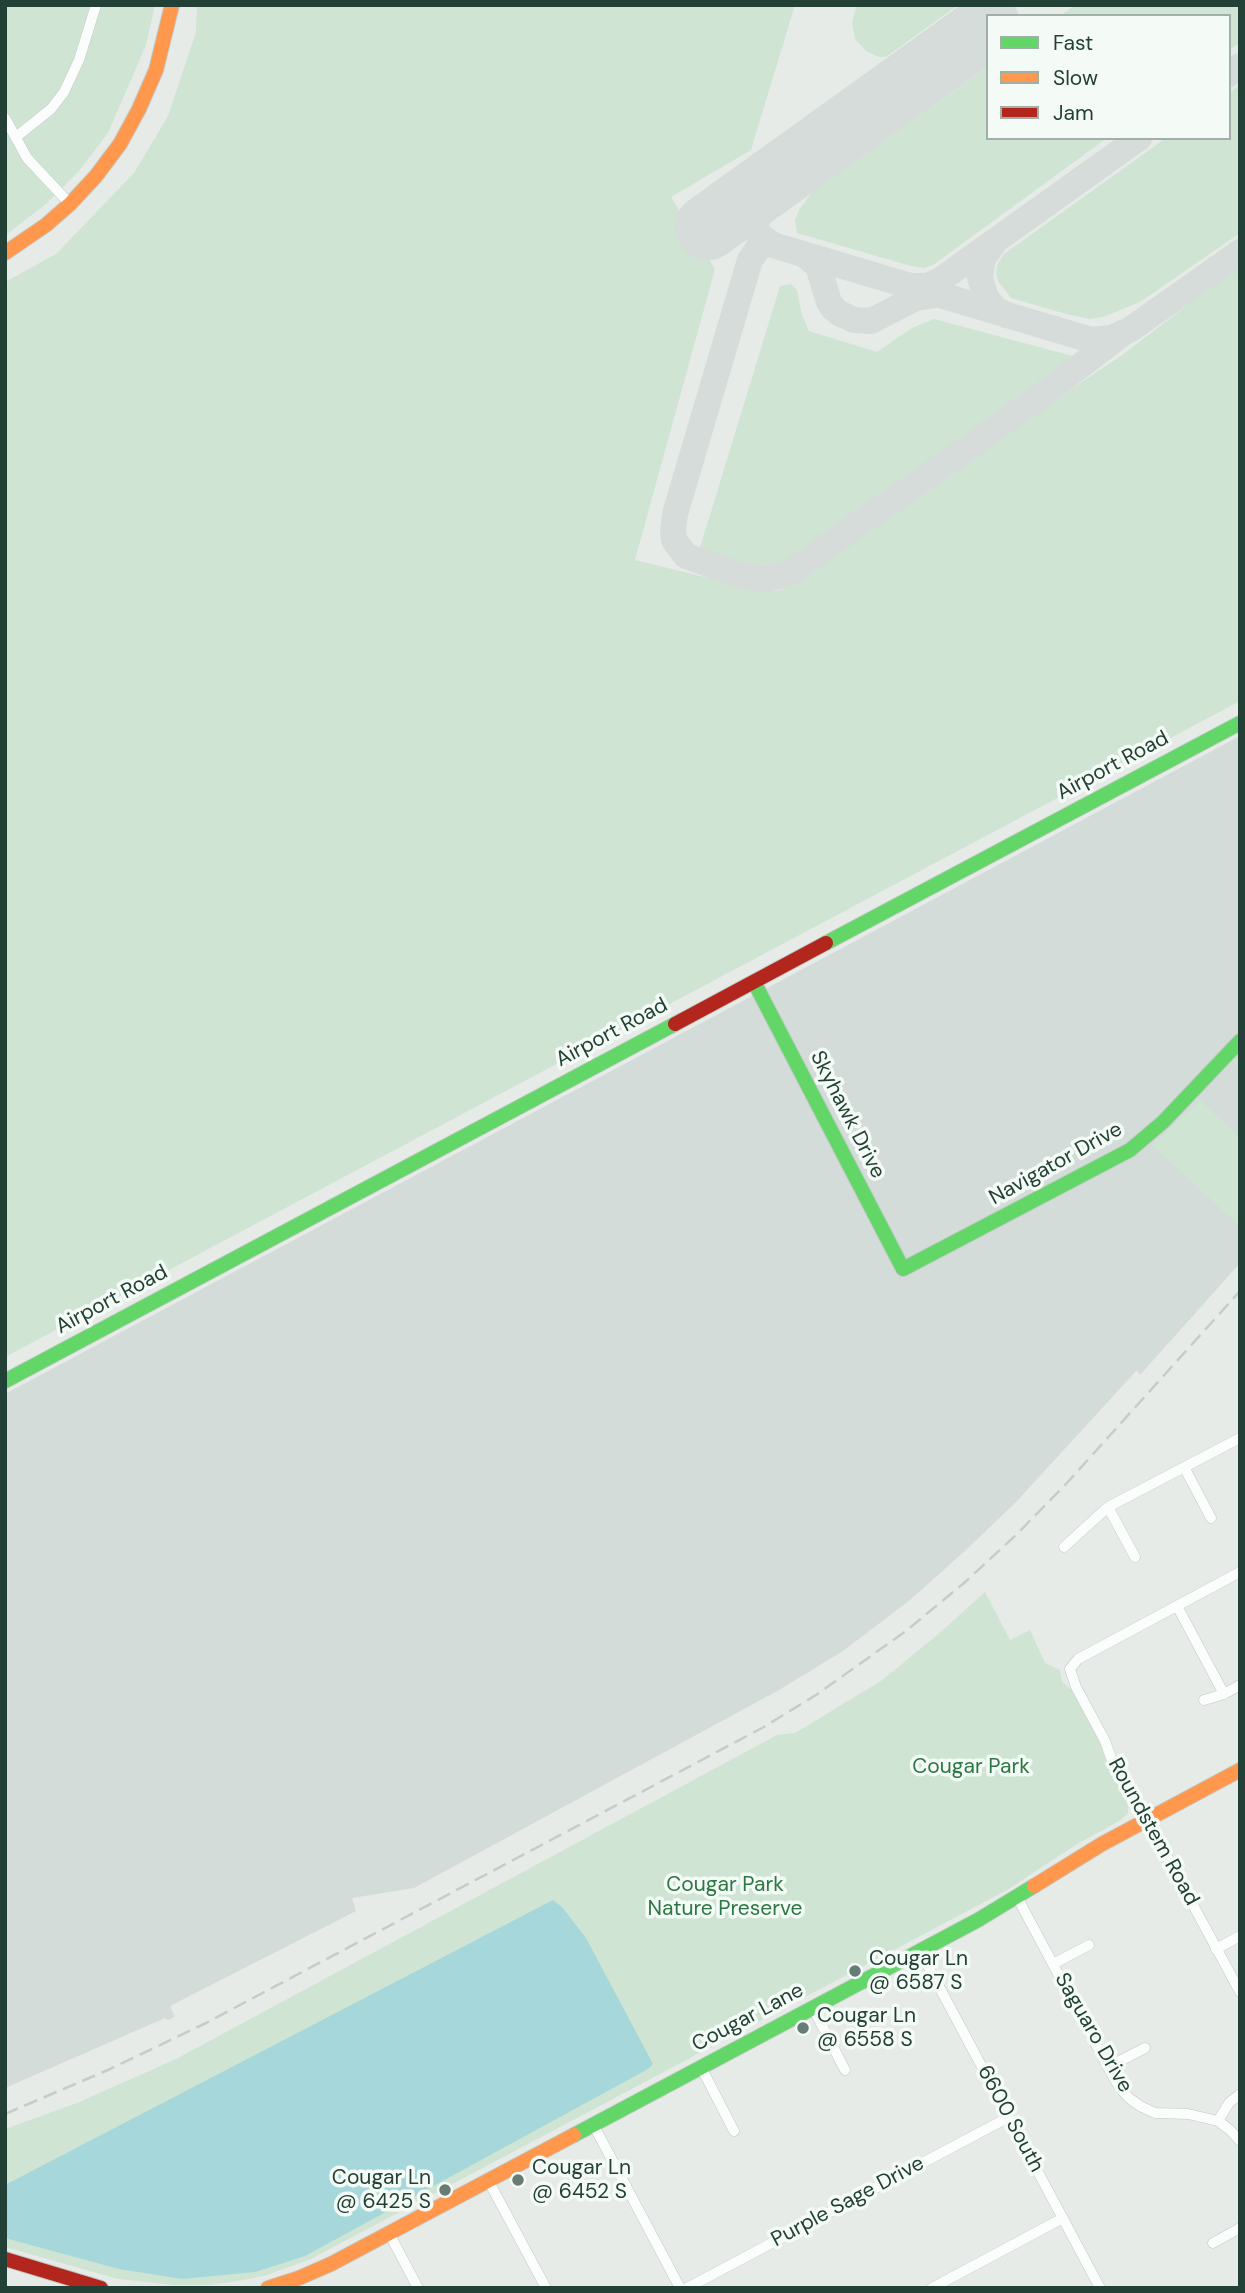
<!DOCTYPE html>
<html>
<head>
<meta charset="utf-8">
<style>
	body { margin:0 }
	#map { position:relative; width:1245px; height:2293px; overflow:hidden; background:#e6ebe8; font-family:"DM Sans",sans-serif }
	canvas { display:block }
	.frame { position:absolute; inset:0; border:7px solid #224035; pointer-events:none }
	.legend { position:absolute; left:986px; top:14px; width:245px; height:126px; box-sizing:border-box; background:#f4faf6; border:2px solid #a0b0a9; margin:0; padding:9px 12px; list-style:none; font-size:21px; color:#224035 }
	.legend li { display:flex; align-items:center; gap:14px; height:35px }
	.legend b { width:35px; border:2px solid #a0b0a9 }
</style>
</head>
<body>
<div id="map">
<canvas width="1245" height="2293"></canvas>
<div class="frame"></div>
<ul class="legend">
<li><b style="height:9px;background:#63d668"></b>Fast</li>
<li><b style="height:9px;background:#ff974d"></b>Slow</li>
<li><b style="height:9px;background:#b3261e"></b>Jam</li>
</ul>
</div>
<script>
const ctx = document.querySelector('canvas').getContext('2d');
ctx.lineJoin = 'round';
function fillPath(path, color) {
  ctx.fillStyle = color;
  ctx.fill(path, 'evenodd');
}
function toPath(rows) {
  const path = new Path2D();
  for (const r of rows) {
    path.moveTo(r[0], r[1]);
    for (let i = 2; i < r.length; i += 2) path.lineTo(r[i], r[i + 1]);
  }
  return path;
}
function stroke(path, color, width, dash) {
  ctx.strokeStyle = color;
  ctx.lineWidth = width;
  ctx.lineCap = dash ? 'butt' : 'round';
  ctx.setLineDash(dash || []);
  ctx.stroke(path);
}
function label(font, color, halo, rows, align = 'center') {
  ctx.font = font + ' "DM Sans",sans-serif';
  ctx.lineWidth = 7;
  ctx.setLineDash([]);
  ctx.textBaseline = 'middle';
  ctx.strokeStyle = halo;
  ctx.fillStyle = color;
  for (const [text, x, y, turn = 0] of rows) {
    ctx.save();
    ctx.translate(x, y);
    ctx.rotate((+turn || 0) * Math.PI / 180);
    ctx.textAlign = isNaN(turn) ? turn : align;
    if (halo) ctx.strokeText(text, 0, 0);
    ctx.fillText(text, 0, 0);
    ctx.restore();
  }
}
fillPath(toPath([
	[1240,736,1240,1263,1140,1375,1137,1370,1017,1501,967,1549,910,1600,843,1651,779,1690,414,1888,352,1898,356,1911,170,2006,175,2017,168,2020,165,2018,5,2088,5,1394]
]), '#d3dcd8');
fillPath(toPath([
	[5,5,155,5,146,45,108,133,79,171,47,203,6,235],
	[197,5,795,5,751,150,671,197,715,269,635,560,766,592,780,590,797,582,1040,410,1122,355,1240,265,1240,701,5,1357,5,282,56,254,134,173,168,116,196,32],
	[857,5,958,5,886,57,879,57,866,51,855,39,852,22],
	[1075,5,1240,5,1240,43,1229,50,1229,16,1060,16],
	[988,67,988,138,1107,138,933,265,924,268,911,266,797,233,795,220,799,210,812,192],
	[1240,85,1240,233,1140,302,1103,317,1090,319,1066,314,1011,298,998,281,996,273,997,265,1004,254,1166,138,1229,138,1229,93],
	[791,284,797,290,802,315,809,331,877,352,912,328,934,319,1080,358,1028,391,782,564,769,570,757,569,699,551,780,286],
	[1200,1100,1240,1137,1240,1227,1152,1145],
	[985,1592,1010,1640,1030,1630,1045,1663,1060,1670,1062,1682,1072,1690,1100,1742,1110,1772,1128,1804,1128,1813,1121,1820,1077,1844,1007,1890,309,2260,267,2275,244,2280,210,2285,174,2285,118,2279,5,2247,5,2129,77,2103,176,2059,777,1735,795,1733,881,1681,936,1636]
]), '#cfe4d3');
fillPath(toPath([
	[553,1900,562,1907,586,1938,653,2064,648,2069,305,2256,255,2272,182,2279,119,2269,5,2238,5,2185]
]), '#a6d7da');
stroke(toPath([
	[1229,74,1240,66],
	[764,186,753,204,752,218,760,236,773,245,1091,340,1112,338,1131,329,1240,252],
	[764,240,750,260,675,514,673,530,674,540,686,556,741,576,756,579,768,579,789,573,1033,402,1122,334],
	[994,243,983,258,980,278,986,298,995,309,1006,315],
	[805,255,818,266,829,302,833,308,839,313,854,320,871,321,916,298,936,295],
	[910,286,927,286,939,281,1139,138]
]), '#d6dcd9', 26);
stroke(toPath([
	[708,227,988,26]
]), '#d6dcd9', 66);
const street = toPath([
	[5,118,27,158,70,204],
	[16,137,51,109,64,92,79,60,96,5],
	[1184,1467,1211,1518],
	[1108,1507,1135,1557],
	[1064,1547,1108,1507,1240,1438],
	[1240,1572,1078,1659,1070,1669,1076,1687,1105,1741,1115,1769,1136,1808,1157,1838,1240,1992],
	[1177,1606,1224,1694],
	[1204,1700,1224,1694,1240,1685],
	[1017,1897,1108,2067,1120,2088,1129,2098,1140,2106,1155,2113,1188,2114,1218,2121,1230,2130,1240,2141],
	[1216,1949,1240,1936],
	[920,1951,1100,2288],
	[1053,1964,1089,1945],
	[813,2008,845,2070],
	[701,2067,734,2131],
	[1108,2067,1145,2048],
	[1218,2121,1229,2103,1240,2094],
	[593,2124,680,2288],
	[488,2180,546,2288],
	[389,2233,418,2288],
	[1213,2243,1240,2228],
	[687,2288,1009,2117],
	[932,2288,1063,2218]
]);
const fast = toPath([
	[826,943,1240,723],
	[754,982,903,1269,1130,1150,1163,1122,1240,1041],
	[5,1381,675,1024],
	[574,2135,978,1920,1034,1886]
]);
const slow = toPath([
	[5,253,46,225,70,204,96,176,120,144,139,109,156,70,172,5],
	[1034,1886,1102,1844,1240,1770],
	[268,2288,299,2278,331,2264,574,2135]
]);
const jam = toPath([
	[675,1024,826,943],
	[5,2259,101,2288]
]);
stroke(street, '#c3c8c5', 11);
stroke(fast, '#c1c9c5', 16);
stroke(slow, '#c1c9c5', 16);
stroke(jam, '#c1c9c5', 16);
stroke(street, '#fbfcfc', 10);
stroke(fast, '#63d668', 14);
stroke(slow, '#ff974d', 14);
stroke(jam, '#b3261e', 14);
stroke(toPath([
	[5,2114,108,2070,206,2023,762,1728,816,1695,906,1631,964,1583,1017,1534,1066,1484,1240,1291]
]), '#c7ccca', 2.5, [14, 7]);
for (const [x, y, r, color] of [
	[855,1971,7,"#677c74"],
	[803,2028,7,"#677c74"],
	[518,2180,7,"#677c74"],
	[445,2190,7,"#677c74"]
]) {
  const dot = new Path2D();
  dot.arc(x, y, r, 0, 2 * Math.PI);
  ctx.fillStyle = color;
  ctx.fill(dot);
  stroke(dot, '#f4faf6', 2.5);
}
label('21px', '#224035', '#f4faf6', [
	["Airport Road",1113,766,-28],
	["Airport Road",612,1033,-28],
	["Skyhawk Drive",847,1115,63],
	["Navigator Drive",1056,1164,-29],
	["Airport Road",112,1300,-28],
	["Roundstem Road",1153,1832,61],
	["Cougar Lane",748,2018,-28],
	["Saguaro Drive",1093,2033,60],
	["6600 South",1010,2119,62],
	["Purple Sage Drive",848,2202,-28]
]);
label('21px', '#2b7842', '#f4faf6', [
	["Cougar Park",971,1767],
	["Cougar Park",725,1885],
	["Nature Preserve",725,1909]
]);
label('21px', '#224035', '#f4faf6', [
	["Cougar Ln",869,1959],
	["@ 6587 S",869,1983],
	["Cougar Ln",817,2016],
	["@ 6558 S",817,2040],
	["Cougar Ln",532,2168],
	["@ 6452 S",532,2192],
	["Cougar Ln",431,2178,"right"],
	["@ 6425 S",431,2202,"right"]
], 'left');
</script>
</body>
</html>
